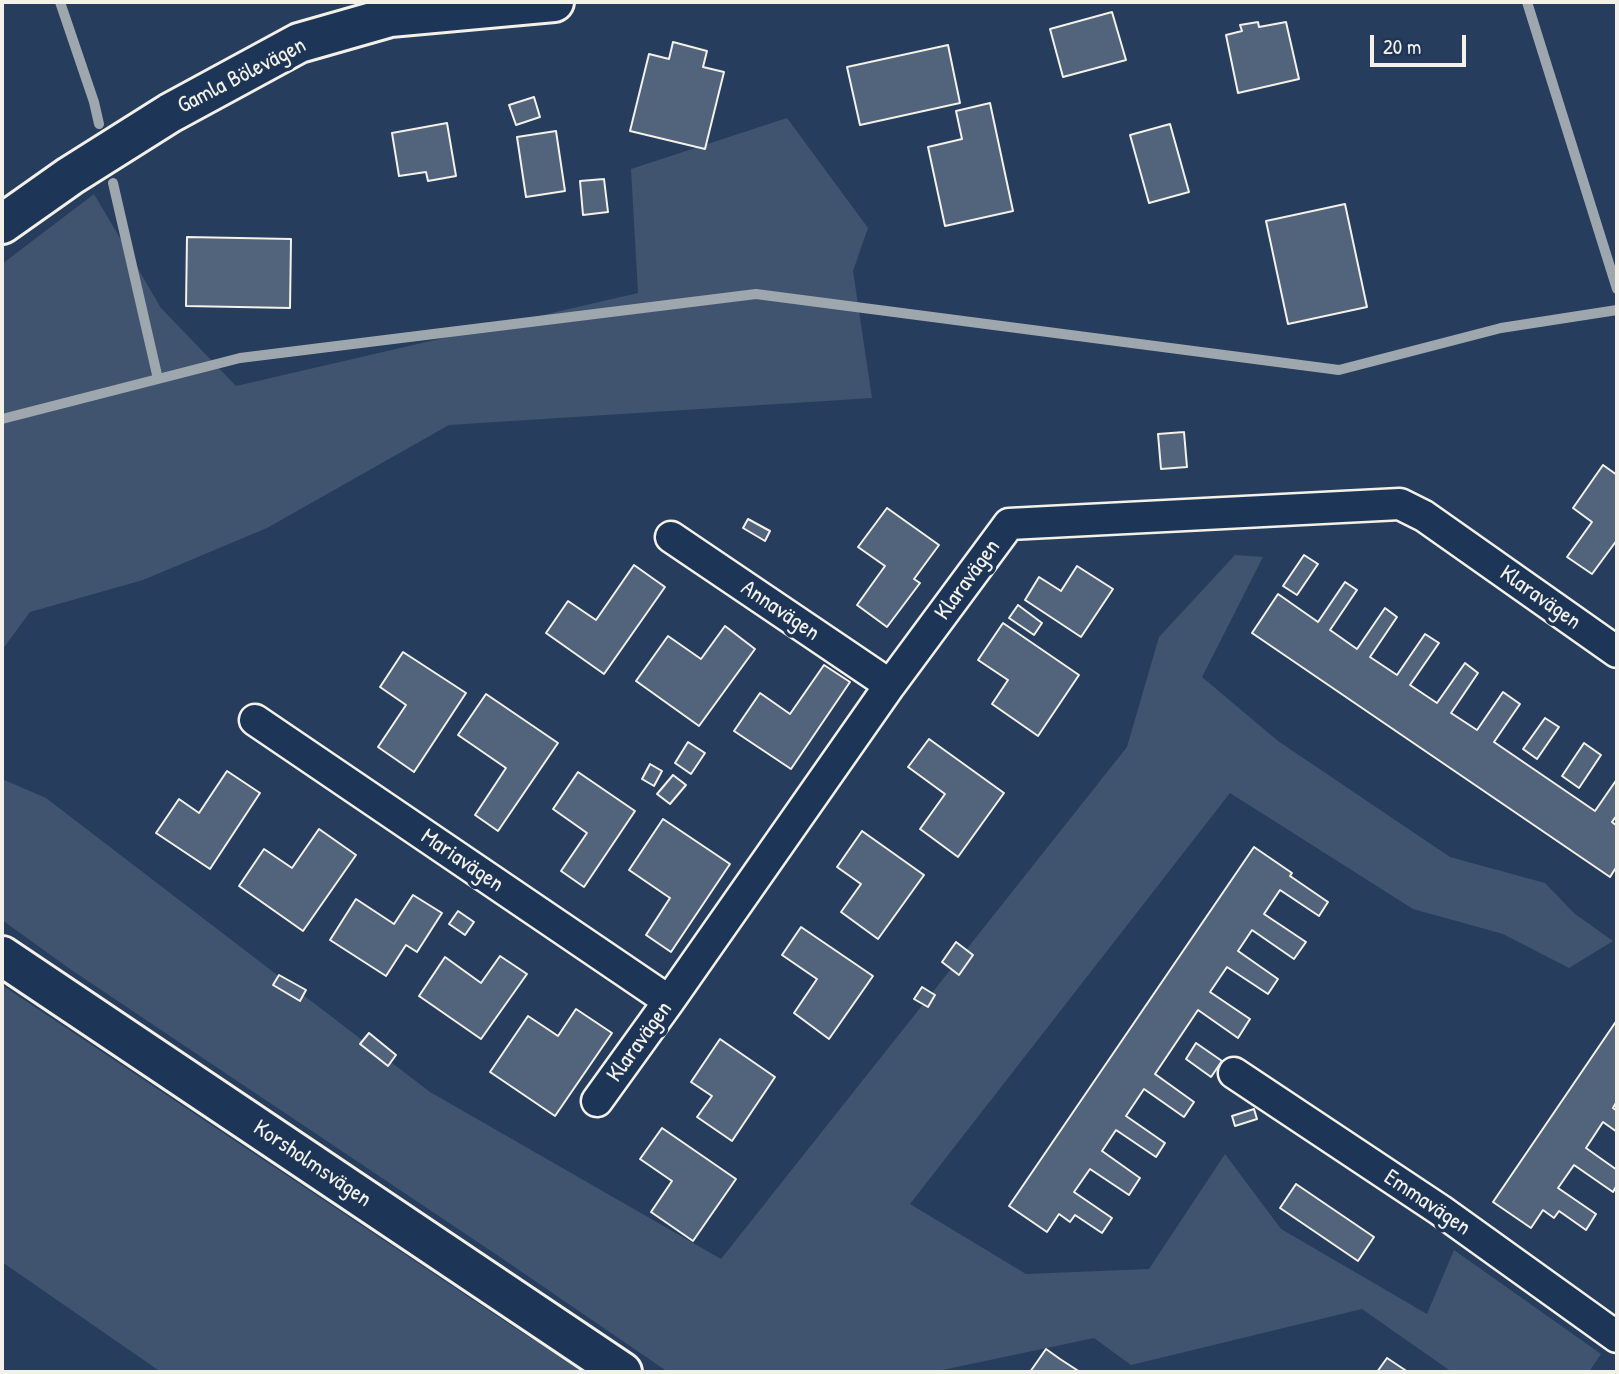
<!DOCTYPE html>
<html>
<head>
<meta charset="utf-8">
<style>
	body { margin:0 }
	#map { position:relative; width:1619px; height:1374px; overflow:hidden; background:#263d5d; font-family:"Patrick Hand",sans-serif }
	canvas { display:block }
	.frame { position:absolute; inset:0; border:4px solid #f4f1e8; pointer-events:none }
	.scale { position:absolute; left:1370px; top:35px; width:96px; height:32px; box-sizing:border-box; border:4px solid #f4f1e8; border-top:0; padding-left:9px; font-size:21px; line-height:24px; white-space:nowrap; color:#f4f1e8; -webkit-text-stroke:5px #1d3557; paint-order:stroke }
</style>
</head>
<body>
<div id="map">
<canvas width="1619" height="1374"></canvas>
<div class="frame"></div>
<div class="scale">20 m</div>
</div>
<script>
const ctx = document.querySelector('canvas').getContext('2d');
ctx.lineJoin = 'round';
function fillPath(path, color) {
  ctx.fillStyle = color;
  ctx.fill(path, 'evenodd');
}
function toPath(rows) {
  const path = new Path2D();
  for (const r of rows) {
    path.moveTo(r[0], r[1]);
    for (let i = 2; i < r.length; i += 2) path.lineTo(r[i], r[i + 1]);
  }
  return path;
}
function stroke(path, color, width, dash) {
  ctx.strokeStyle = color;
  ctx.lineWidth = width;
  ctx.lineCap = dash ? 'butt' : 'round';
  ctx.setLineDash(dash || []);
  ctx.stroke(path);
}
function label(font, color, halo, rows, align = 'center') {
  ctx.font = font + ' "Patrick Hand",sans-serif';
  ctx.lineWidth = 7;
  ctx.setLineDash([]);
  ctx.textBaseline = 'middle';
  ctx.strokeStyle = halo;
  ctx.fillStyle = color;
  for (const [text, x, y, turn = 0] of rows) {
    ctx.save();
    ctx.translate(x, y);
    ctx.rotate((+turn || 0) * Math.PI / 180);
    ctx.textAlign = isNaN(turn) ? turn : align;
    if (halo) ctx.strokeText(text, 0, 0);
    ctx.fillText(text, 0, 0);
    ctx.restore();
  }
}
fillPath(toPath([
	[787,118,868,228,853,271,872,398,449,425,267,528,143,580,30,612,2,650,2,264,94,194,161,308,236,386,638,293,631,169],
	[1235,555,1263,557,1202,677,1278,741,1450,857,1545,883,1575,914,1613,941,1569,968,1503,934,1413,909,1230,793,910,1204,1026,1274,1149,1269,1225,1154,1281,1229,1427,1314,1454,1250,1601,1354,1589,1372,1452,1372,1362,1309,1131,1365,1094,1338,933,1372,668,1372,500,1257,70,969,2,920,2,779,46,798,430,1092,721,1259,1127,747,1159,637],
	[2,985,521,1332,589,1372,161,1372,2,1262]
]), '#40546f');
stroke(toPath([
	[60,2,94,102,99,124],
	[1527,2,1617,289],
	[113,183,158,379],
	[2,419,240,358,756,294,1339,370,1501,328,1617,310]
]), '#9fa7ae', 10);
const building = toPath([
	[1112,12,1126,60,1063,77,1050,29,1112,12],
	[1258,22,1259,27,1286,22,1299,79,1238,93,1226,35,1242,31,1240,25,1258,22],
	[673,42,707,51,703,67,724,72,705,149,630,131,649,54,669,59,673,42],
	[948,45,960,103,860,125,847,67,948,45],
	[534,97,540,117,516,125,509,105,534,97],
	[990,103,1013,211,945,226,928,147,962,139,956,111,990,103],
	[447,123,456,176,428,181,426,172,399,176,392,133,447,123],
	[1170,124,1189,192,1149,203,1130,135,1170,124],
	[556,131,565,191,526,197,517,137,556,131],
	[604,179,608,212,583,215,580,181,604,179],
	[1345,204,1367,307,1288,324,1266,221,1345,204],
	[187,237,291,239,290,308,186,306,187,237],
	[1184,432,1187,467,1161,469,1158,434,1184,432],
	[1603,465,1617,475,1617,540,1592,574,1567,557,1592,522,1573,508,1603,465],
	[887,508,939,545,914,579,920,583,887,627,857,605,885,566,858,547,887,508],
	[748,519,770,531,765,541,743,528,748,519],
	[1304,555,1318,564,1297,595,1283,586,1304,555],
	[634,565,665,587,604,674,546,633,568,601,596,620,634,565],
	[1077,566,1113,589,1081,637,1025,600,1039,577,1061,591,1077,566],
	[1345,582,1357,590,1330,630,1357,649,1385,608,1397,617,1370,657,1397,675,1425,634,1439,643,1410,685,1437,703,1465,663,1478,673,1451,713,1477,730,1503,692,1520,704,1494,742,1595,811,1617,779,1617,815,1612,822,1617,826,1617,866,1610,877,1252,633,1278,594,1318,622,1345,582],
	[1018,605,1042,623,1034,635,1009,618,1018,605],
	[1003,623,1079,675,1038,736,992,704,1008,680,978,660,1003,623],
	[725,626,755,649,699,726,636,681,668,636,701,659,725,626],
	[403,652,466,693,414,772,378,747,406,705,380,687,403,652],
	[824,665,850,682,791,769,734,731,760,693,790,714,824,665],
	[486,694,558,743,498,831,475,815,506,768,458,735,486,694],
	[1545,718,1559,727,1537,759,1523,749,1545,718],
	[929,739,1004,793,958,857,920,829,945,794,908,767,929,739],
	[688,742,705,753,691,774,675,763,688,742],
	[1584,743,1601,755,1579,788,1562,776,1584,743],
	[650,764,662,771,654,786,642,779,650,764],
	[227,771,260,793,210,869,156,833,179,799,199,813,227,771],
	[578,772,635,811,584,887,561,871,587,833,553,809,578,772],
	[673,775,686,785,670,804,657,794,673,775],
	[663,819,730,864,671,952,646,935,670,898,629,870,663,819],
	[319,829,356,855,303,931,239,886,264,849,292,868,319,829],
	[862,831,924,875,878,939,841,912,861,884,837,867,862,831],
	[1254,847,1292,873,1290,876,1328,902,1319,916,1280,890,1264,914,1306,942,1294,959,1252,930,1238,951,1278,979,1268,994,1227,967,1210,992,1250,1019,1238,1038,1198,1010,1155,1074,1194,1102,1184,1117,1144,1089,1126,1116,1165,1143,1156,1157,1116,1130,1102,1151,1140,1178,1129,1195,1090,1169,1074,1192,1112,1218,1102,1233,1075,1215,1070,1222,1059,1214,1047,1232,1009,1206,1254,847],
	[413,895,442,913,417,952,406,945,386,976,330,940,356,899,394,924,413,895],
	[458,911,474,922,465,935,449,924,458,911],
	[801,927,873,976,829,1039,794,1013,817,979,782,955,801,927],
	[956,942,973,955,959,975,942,962,956,942],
	[500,956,527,974,481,1039,419,996,445,957,481,983,500,956],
	[279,975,306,990,300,1001,273,985,279,975],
	[922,987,935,995,928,1007,914,999,922,987],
	[576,1009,612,1033,555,1116,490,1072,528,1016,558,1036,576,1009],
	[1617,1020,1617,1101,1613,1108,1617,1111,1617,1132,1603,1122,1586,1148,1617,1170,1617,1185,1613,1192,1574,1165,1558,1188,1596,1214,1586,1230,1559,1211,1554,1218,1543,1210,1531,1228,1493,1202,1617,1020],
	[369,1033,396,1055,388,1066,360,1044,369,1033],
	[720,1039,775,1077,732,1141,697,1117,712,1096,691,1082,720,1039],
	[1196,1043,1222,1061,1211,1077,1186,1059,1196,1043],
	[1254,1109,1257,1119,1235,1126,1232,1116,1254,1109],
	[662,1128,736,1179,693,1241,651,1212,672,1181,640,1159,662,1128],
	[1296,1184,1374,1237,1358,1261,1280,1208,1296,1184],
	[1046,1349,1060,1359,1080,1372,1030,1372,1046,1349],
	[1387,1358,1408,1372,1377,1372,1387,1358]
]);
fillPath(building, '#52647b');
stroke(building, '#f4f1e8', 2);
const street = toPath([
	[671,537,890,685],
	[255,720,669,1001],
	[1234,1073,1440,1210,1617,1337],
	[597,1101,669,1001,890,685,1009,524,1400,504,1424,516,1617,652]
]);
const secondary = toPath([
	[2,224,70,176,170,113,299,43,390,17,554,2],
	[2,956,622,1372]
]);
stroke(street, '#f4f1e8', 35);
stroke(secondary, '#f4f1e8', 44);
stroke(street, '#1d3557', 30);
stroke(secondary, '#1d3557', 38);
label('23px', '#f4f1e8', '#1d3557', [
	["Gamla Bölevägen",242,76,-27],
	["Klaravägen",968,580,-54],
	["Klaravägen",1540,598,35],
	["Annavägen",780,611,34],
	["Mariavägen",462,861,34],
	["Klaravägen",640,1042,-54],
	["Korsholmsvägen",312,1164,34],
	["Emmavägen",1427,1203,34]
]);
</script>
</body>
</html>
